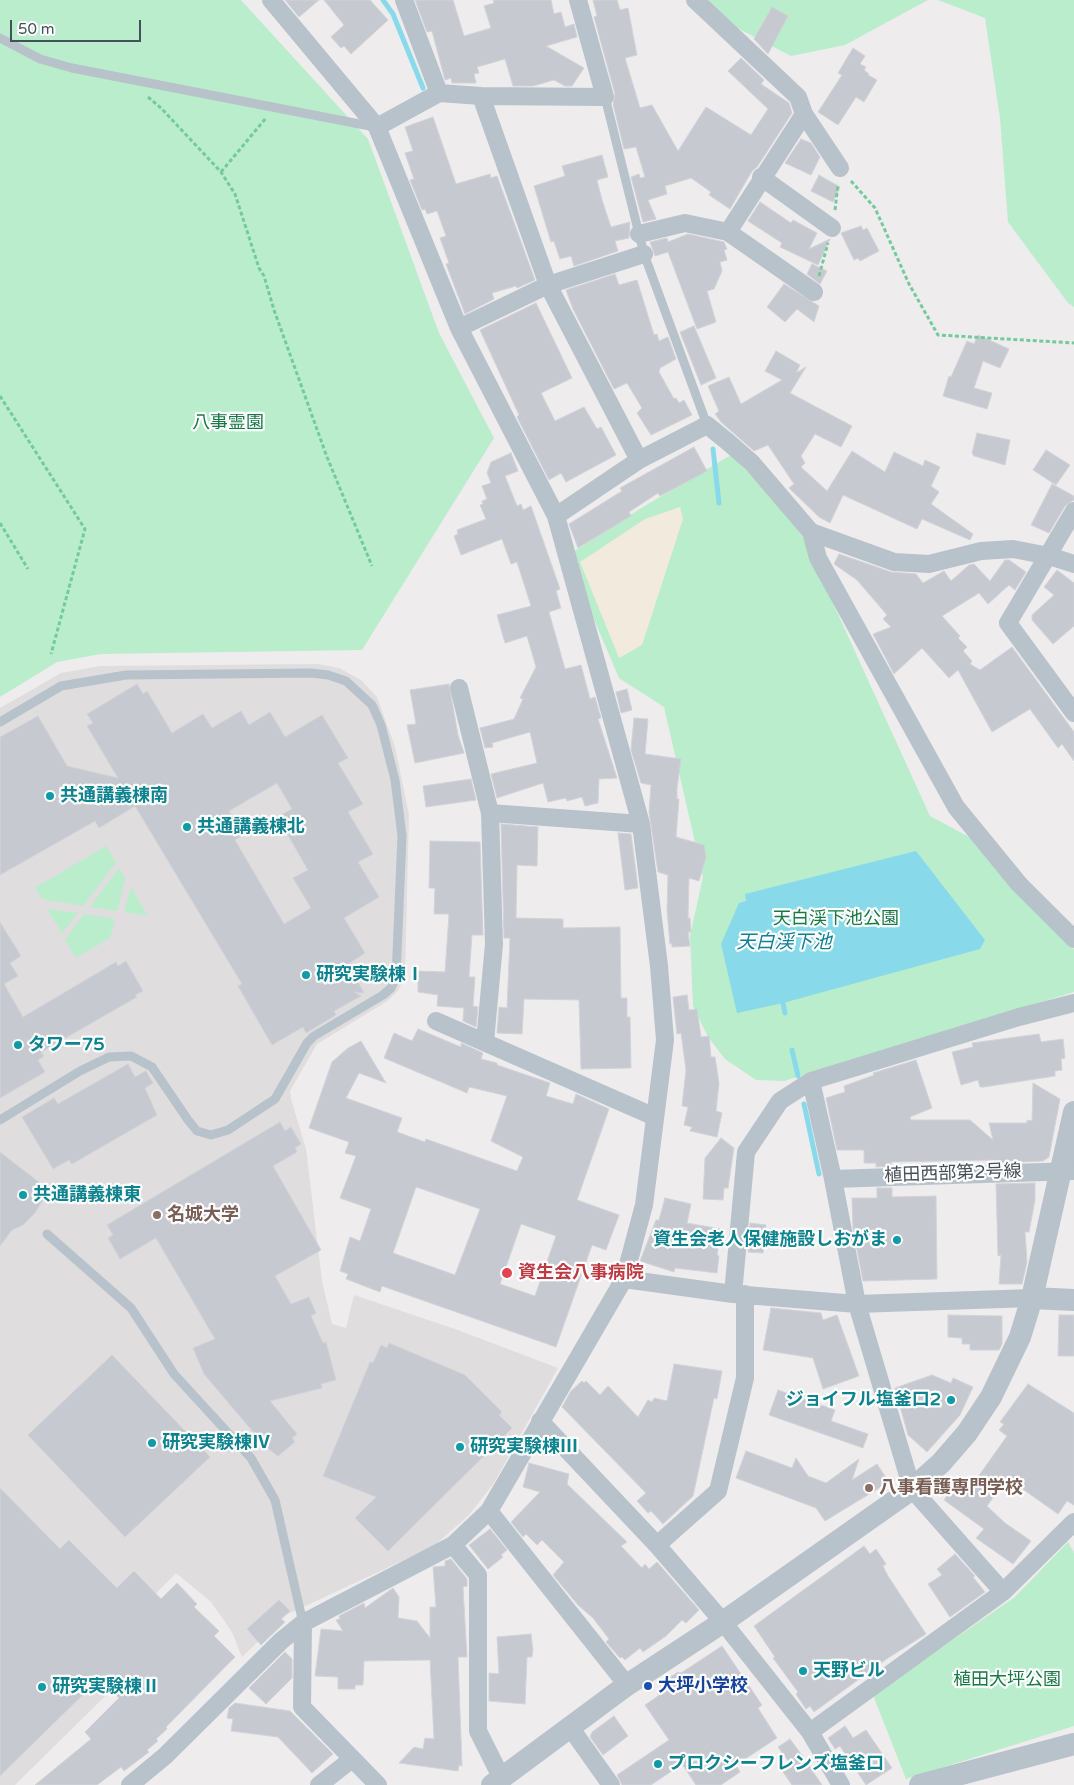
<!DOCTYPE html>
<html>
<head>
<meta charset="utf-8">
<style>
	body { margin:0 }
	#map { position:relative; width:1074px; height:1785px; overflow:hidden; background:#efeced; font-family:"Varela Round",sans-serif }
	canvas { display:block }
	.scale { position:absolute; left:10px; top:20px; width:131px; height:22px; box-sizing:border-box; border:2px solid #45515a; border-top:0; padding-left:6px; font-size:15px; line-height:18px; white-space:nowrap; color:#45515a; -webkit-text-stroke:4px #fff; paint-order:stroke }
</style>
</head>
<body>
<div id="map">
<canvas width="1074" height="1785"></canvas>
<div class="scale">50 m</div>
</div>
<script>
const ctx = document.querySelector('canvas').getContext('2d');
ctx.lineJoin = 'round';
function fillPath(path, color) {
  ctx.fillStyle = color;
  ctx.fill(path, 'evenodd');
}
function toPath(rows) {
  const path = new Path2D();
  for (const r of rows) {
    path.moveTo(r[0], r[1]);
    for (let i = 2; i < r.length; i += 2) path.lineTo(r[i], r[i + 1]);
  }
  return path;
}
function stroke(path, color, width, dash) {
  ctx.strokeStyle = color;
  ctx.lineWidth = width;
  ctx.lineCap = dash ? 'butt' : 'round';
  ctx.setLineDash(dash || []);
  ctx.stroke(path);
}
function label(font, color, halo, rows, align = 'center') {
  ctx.font = font + ' "Varela Round","Noto Sans JP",sans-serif';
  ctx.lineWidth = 4.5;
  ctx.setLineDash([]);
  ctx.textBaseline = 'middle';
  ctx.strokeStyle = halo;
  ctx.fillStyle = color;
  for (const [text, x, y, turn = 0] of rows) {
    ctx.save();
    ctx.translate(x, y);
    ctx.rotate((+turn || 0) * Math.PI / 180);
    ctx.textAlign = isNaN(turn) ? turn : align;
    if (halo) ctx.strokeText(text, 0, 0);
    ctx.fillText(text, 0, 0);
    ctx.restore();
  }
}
fillPath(toPath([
	[318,664,339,668,361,680,377,697,395,747,409,815,405,977,398,991,386,1002,317,1044,290,1091,291,1099,306,1149,322,1281,332,1324,346,1328,354,1295,455,1329,558,1368,494,1483,469,1515,434,1546,286,1615,242,1657,232,1632,211,1602,176,1573,132,1618,158,1644,15,1785,0,1785,0,708,61,673,100,666]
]), '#e0dddf');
fillPath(toPath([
	[0,0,241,0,368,139,439,333,494,438,362,650,101,654,57,662,0,697],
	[696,0,928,0,845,45,791,56,720,19],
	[938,0,1074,0,1074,307,1068,303,1008,222,1000,118,985,18],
	[731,455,795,520,930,816,971,838,1024,900,1074,949,1074,992,784,1081,756,1080,725,1059,708,1037,693,1006,690,936,703,877,664,707,619,678,567,556,643,507],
	[106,846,116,862,83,906,42,899,35,888],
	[119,868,125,879,117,911,90,907],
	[131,887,148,916,124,912],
	[47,909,78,913,62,933],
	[84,914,115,919,110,938,76,958,65,940],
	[1068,1542,1074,1553,1074,1726,906,1779,873,1695,1015,1597]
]), '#baedcc');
fillPath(toPath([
	[680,507,683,519,642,645,619,658,580,562,645,519]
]), '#f1eadd');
fillPath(toPath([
	[916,851,985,940,980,949,783,1003,737,1013,721,944,739,903,746,901,745,894]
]), '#88daea');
stroke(toPath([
	[383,0,393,14,423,88],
	[713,449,719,503],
	[783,1003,785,1013],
	[792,1050,798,1076],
	[804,1104,819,1174]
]), '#88daea', 5);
const building = toPath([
	[285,0,319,0,299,17,285,0],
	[324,0,370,0,388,20,351,54,344,46,341,48,331,37,344,25,324,0],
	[415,0,453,0,464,36,491,28,484,6,494,3,493,0,551,0,554,14,561,12,565,27,574,24,577,37,546,46,584,68,572,86,565,86,554,80,533,86,513,86,505,59,477,67,479,73,474,74,476,83,452,83,451,78,445,80,432,31,427,32,415,0],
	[593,0,617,0,620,10,628,8,637,55,625,58,640,108,652,105,678,151,706,107,751,135,768,109,728,71,741,58,764,80,761,84,789,103,792,113,757,167,752,171,730,209,709,195,711,192,691,178,665,186,667,194,648,200,656,219,643,222,631,177,639,174,640,178,645,177,636,147,624,149,613,104,615,94,594,17,597,16,593,0],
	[772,7,788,16,768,54,754,39,772,7],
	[853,48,865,56,860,64,866,67,864,70,869,74,868,75,877,80,864,102,856,97,838,125,818,112,842,75,838,73,853,48],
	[433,117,456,184,490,174,491,178,497,176,535,280,517,288,516,286,492,293,494,299,465,314,446,264,449,263,440,238,446,236,437,211,427,214,425,209,422,210,410,180,414,179,405,153,413,151,405,127,433,117],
	[801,139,811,143,820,157,811,175,785,163,801,139],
	[602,155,608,177,597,180,602,200,611,227,630,222,629,238,615,241,618,251,574,266,571,256,560,259,554,241,551,242,534,186,565,176,562,166,602,155],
	[819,175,840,187,833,202,811,191,819,175],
	[760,202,791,223,793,220,817,233,809,249,830,239,818,265,780,247,782,243,748,221,760,202],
	[861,226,863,230,867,228,879,251,860,261,858,258,854,260,841,233,861,226],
	[688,234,724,242,727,249,724,250,727,260,720,262,722,271,714,289,707,291,716,322,697,329,668,252,655,256,650,242,667,238,668,242,688,234],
	[812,264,827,271,820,284,807,274,812,264],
	[615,274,619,285,637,280,654,335,657,334,659,341,668,337,676,359,660,368,659,372,674,399,676,398,679,403,684,400,692,415,651,435,637,413,642,408,627,383,614,389,573,309,566,290,615,274],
	[784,284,819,306,814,322,797,309,785,322,767,307,784,284],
	[536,303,572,378,541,393,555,421,584,407,597,429,601,427,616,455,566,482,561,473,549,480,517,417,519,415,480,330,536,303],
	[694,326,716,378,701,385,680,332,694,326],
	[978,335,1009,349,1000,368,983,361,974,388,992,393,987,409,943,396,949,376,951,377,967,341,974,344,978,335],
	[776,351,800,365,796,373,806,367,790,393,852,426,841,447,815,434,801,456,805,463,801,467,827,491,852,451,885,472,894,452,923,466,925,460,940,467,931,486,939,492,931,504,973,534,970,540,922,519,917,529,843,495,830,523,819,517,789,488,794,484,768,445,754,451,721,422,715,414,719,411,708,386,729,377,741,404,782,380,765,371,776,351],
	[977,433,1010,440,1005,465,974,456,972,453,977,433],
	[694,447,707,471,660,496,658,493,629,512,631,516,578,548,569,524,622,491,620,488,694,447],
	[1046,450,1070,465,1056,485,1033,470,1046,450],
	[511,453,518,471,505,476,517,506,521,504,523,510,531,506,560,589,556,591,561,608,549,612,565,669,581,665,590,699,595,697,601,718,598,719,617,778,599,779,598,803,585,806,582,797,567,801,566,798,548,802,543,783,497,798,491,774,537,763,530,732,492,743,493,747,485,748,480,728,514,719,523,699,520,698,536,667,527,636,505,643,497,615,531,606,517,562,511,564,502,539,461,555,454,536,458,534,457,530,486,519,480,505,483,504,482,501,487,499,482,486,491,483,487,473,491,462,511,453],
	[1052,484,1074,496,1074,500,1065,506,1049,533,1031,525,1052,484],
	[839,554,891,572,916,574,923,583,944,571,951,581,969,565,974,564,990,581,1005,560,1009,560,1026,572,1015,590,1009,585,988,604,979,593,942,616,960,636,958,638,967,647,963,651,972,661,970,664,980,670,1012,647,1074,732,1074,761,1062,744,1058,748,1030,709,992,732,958,670,949,678,922,648,894,674,873,634,891,627,883,619,887,615,857,580,834,564,839,554],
	[1057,570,1074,583,1074,626,1053,644,1032,620,1032,615,1054,595,1044,587,1057,570],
	[137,684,143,694,147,691,172,733,203,714,212,728,241,711,249,725,270,712,285,737,322,715,348,758,338,763,363,804,348,812,373,854,358,862,379,897,344,918,365,953,348,964,364,993,354,992,361,996,334,1011,336,1015,306,1033,303,1027,272,1045,238,986,242,984,135,806,99,828,95,821,0,875,0,737,38,716,67,766,118,778,87,726,93,723,87,714,137,684],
	[277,783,292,809,274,819,282,832,285,830,308,870,293,878,311,908,284,924,235,840,243,835,229,811,277,783],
	[449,684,458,735,464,753,415,763,407,725,416,724,410,690,449,684],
	[627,689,632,710,621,713,616,692,627,689],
	[634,718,648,719,645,754,681,759,677,788,677,799,679,799,676,837,704,845,706,857,699,881,689,878,688,918,690,918,691,932,688,932,690,946,672,947,672,943,670,944,667,910,668,875,658,872,649,812,651,785,641,783,631,750,634,718],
	[471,779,476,800,426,807,423,786,471,779],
	[501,824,538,827,537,866,517,865,516,918,563,919,563,928,620,927,621,998,627,998,627,1017,630,1017,631,1068,581,1069,579,1000,524,999,522,1034,497,1033,499,1007,507,1008,510,938,504,938,501,824],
	[618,833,631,834,638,888,625,890,618,833],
	[430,841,480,842,483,935,472,935,469,977,475,977,473,1006,478,1007,476,1027,463,1021,464,1008,437,1006,438,995,418,992,418,971,445,972,449,914,434,914,435,888,429,888,430,841],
	[0,922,21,956,10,963,18,976,4,984,23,1017,116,962,118,966,126,961,143,991,135,995,137,997,41,1052,44,1056,38,1060,45,1072,0,1098,0,922],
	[687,995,689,1010,697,1009,701,1037,709,1036,711,1057,715,1057,719,1083,716,1111,722,1113,717,1137,690,1131,692,1127,684,1125,688,1107,682,1106,686,1070,681,1033,677,1034,673,997,687,995],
	[418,1029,461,1047,461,1043,483,1053,481,1059,497,1063,497,1065,550,1083,546,1096,573,1104,576,1094,609,1109,577,1200,619,1215,606,1250,592,1245,556,1347,382,1286,380,1292,346,1279,348,1274,340,1271,350,1237,360,1241,371,1209,340,1198,356,1156,345,1153,349,1142,309,1128,332,1062,348,1048,361,1041,386,1083,359,1073,346,1098,402,1118,397,1132,425,1142,426,1139,517,1171,523,1157,491,1141,507,1096,469,1087,467,1093,384,1058,394,1033,412,1041,418,1029],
	[416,1187,480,1209,455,1275,393,1253,416,1187],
	[521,1224,556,1236,535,1296,500,1284,521,1224],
	[1039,1034,1041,1042,1063,1039,1065,1058,1061,1059,1062,1070,1055,1071,1055,1076,984,1087,980,1087,978,1080,961,1085,952,1052,973,1047,972,1043,1039,1034],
	[916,1060,932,1108,910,1117,911,1120,970,1120,993,1140,989,1123,1027,1123,1027,1120,1032,1121,1033,1083,1060,1099,1049,1157,1043,1161,995,1163,995,1160,891,1162,891,1166,876,1167,876,1163,864,1163,864,1150,837,1150,826,1098,845,1092,844,1086,874,1075,873,1073,916,1060],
	[128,1064,135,1077,146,1071,153,1083,145,1088,157,1115,72,1164,69,1160,53,1169,22,1117,54,1098,58,1104,128,1064],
	[280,1122,285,1131,291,1127,301,1144,295,1148,297,1152,273,1166,321,1250,275,1276,291,1304,309,1297,316,1313,311,1316,323,1343,326,1342,336,1380,321,1384,322,1388,270,1401,297,1434,292,1438,295,1442,278,1456,266,1447,204,1374,193,1348,215,1339,156,1238,120,1259,108,1238,113,1235,107,1225,280,1122],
	[721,1138,734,1148,728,1188,724,1188,723,1200,703,1199,705,1158,721,1138],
	[0,1152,49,1190,35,1213,23,1225,12,1230,0,1246,0,1152],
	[1035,1183,1035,1200,1029,1232,1025,1232,1027,1262,1022,1284,999,1284,1001,1255,998,1256,996,1184,1035,1183],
	[877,1188,892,1188,892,1197,936,1196,937,1279,863,1281,853,1229,852,1198,877,1198,877,1188],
	[665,1198,691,1204,687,1223,721,1229,717,1255,719,1256,717,1273,675,1268,674,1272,640,1261,656,1220,659,1220,665,1198],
	[750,1223,766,1225,763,1253,748,1252,750,1223],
	[771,1308,821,1313,823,1320,837,1315,859,1376,823,1389,813,1358,763,1350,771,1308],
	[948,1315,1002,1316,1002,1344,999,1350,970,1350,970,1344,962,1344,962,1338,948,1337,948,1315],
	[1059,1315,1074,1315,1074,1356,1058,1356,1059,1315],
	[389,1343,465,1375,502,1412,499,1415,512,1428,388,1551,355,1518,376,1497,323,1476,370,1362,373,1363,381,1345,387,1348,389,1343],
	[112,1355,210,1457,125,1537,28,1435,112,1355],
	[674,1364,722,1371,717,1399,714,1398,693,1496,663,1524,651,1511,648,1513,637,1501,646,1493,562,1407,571,1391,582,1381,584,1383,586,1381,600,1395,608,1386,638,1417,648,1400,652,1402,654,1398,667,1401,674,1364],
	[932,1375,951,1383,953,1378,973,1387,960,1415,927,1452,908,1435,895,1388,932,1375],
	[1028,1384,1074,1413,1074,1505,1067,1501,1058,1514,1007,1478,987,1506,1005,1523,1031,1541,1013,1564,976,1538,984,1529,944,1500,956,1483,968,1491,1007,1436,999,1430,1004,1424,1000,1422,1028,1384],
	[778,1390,835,1410,831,1421,868,1434,863,1448,769,1415,778,1390],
	[746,1451,792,1468,796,1458,808,1476,826,1483,859,1459,852,1480,877,1464,889,1482,825,1521,816,1508,736,1478,746,1451],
	[529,1463,569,1474,567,1484,627,1542,621,1546,642,1568,645,1564,649,1569,657,1562,699,1610,686,1623,682,1620,666,1636,643,1652,640,1648,625,1660,622,1657,620,1658,606,1642,609,1639,593,1618,578,1605,553,1575,564,1562,542,1540,537,1545,526,1534,523,1537,511,1522,540,1492,523,1487,529,1463],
	[0,1488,60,1549,69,1540,117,1588,134,1571,161,1599,177,1583,197,1604,194,1607,219,1631,214,1636,235,1657,166,1727,167,1729,156,1739,158,1741,147,1750,149,1752,124,1771,121,1767,97,1785,35,1785,91,1739,85,1732,119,1698,100,1678,0,1776,0,1488],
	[490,1529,507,1550,501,1555,503,1557,488,1569,469,1545,490,1529],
	[864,1546,870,1554,876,1549,886,1564,883,1566,888,1576,926,1634,888,1658,814,1712,810,1706,806,1709,796,1694,798,1692,773,1658,775,1657,754,1626,864,1546],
	[955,1554,975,1576,973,1577,985,1592,950,1617,928,1584,942,1575,937,1569,955,1554],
	[451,1559,467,1579,467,1586,463,1587,467,1657,458,1657,462,1766,459,1765,458,1771,399,1763,414,1747,423,1749,425,1738,434,1739,430,1660,364,1661,363,1685,355,1685,355,1689,338,1689,338,1677,315,1676,321,1629,343,1631,336,1620,340,1619,339,1616,364,1603,365,1608,393,1588,399,1597,398,1618,417,1621,430,1638,430,1607,436,1607,433,1567,445,1566,445,1561,451,1559],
	[279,1600,290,1611,281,1619,285,1622,261,1645,247,1629,279,1600],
	[531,1634,533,1650,532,1657,527,1657,525,1704,489,1701,489,1673,499,1674,497,1637,531,1634],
	[722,1646,762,1705,758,1708,777,1738,736,1765,740,1772,721,1785,696,1785,682,1764,651,1785,622,1785,617,1775,669,1740,645,1705,668,1689,665,1680,678,1672,681,1673,722,1646],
	[285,1652,292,1659,292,1678,266,1704,249,1688,285,1652],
	[235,1703,290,1711,333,1754,312,1773,278,1737,231,1731,233,1719,227,1718,229,1708,235,1703],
	[614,1716,628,1736,603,1755,590,1737,592,1732,614,1716],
	[845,1726,853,1738,866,1730,892,1768,866,1785,840,1746,835,1749,828,1738,845,1726],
	[790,1739,801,1754,822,1785,792,1785,783,1772,792,1766,778,1747,790,1739]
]);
fillPath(building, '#c6cad0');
stroke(building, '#d1d3d8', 1);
stroke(toPath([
	[148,97,161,108,221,172,235,194,259,268,264,276,274,310,327,457,372,566],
	[221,172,266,118],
	[851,181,875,208,909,284,938,335,1074,343],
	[835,210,838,184],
	[819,276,828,243],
	[0,396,85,529,51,654],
	[0,523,28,569]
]), '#73cb9c', 3, [4, 2.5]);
stroke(toPath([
	[0,38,40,59,72,68,375,127],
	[605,97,644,254,707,425],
	[0,722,61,686,126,675,311,673,328,675,346,681,372,705,381,725,395,780,402,836,396,977,391,988,383,995,314,1036,307,1043,275,1099,228,1130,211,1135,197,1131,188,1120,152,1067,131,1056,109,1057,80,1071,0,1120],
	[47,1234,131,1308,174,1374,251,1458,275,1500,303,1623]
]), '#b8c2ca', 9);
stroke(toPath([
	[404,0,439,93],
	[695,0,798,97,804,114,840,168],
	[481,96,548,285,639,460],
	[377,127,439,93,481,96,605,97,578,0],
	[761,177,832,228],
	[728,232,804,114],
	[639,234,685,223,728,232,814,292],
	[459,328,548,285,644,254],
	[556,516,639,460,707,425,728,442,752,463,811,532,818,558,956,807,1019,884,1074,939],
	[811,532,894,562,929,564,981,551,1013,549,1049,556,1074,564],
	[459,688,490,813,494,944,485,1042],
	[1074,713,1008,623,1074,511],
	[490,813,641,824],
	[436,1021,655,1117],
	[811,1081,833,1179,857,1304,912,1489,1003,1592],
	[833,1179,1074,1171],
	[624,1279,733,1294,857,1304,1032,1298],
	[733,1294,746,1152,780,1101,811,1081,1019,1017,1074,1003],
	[540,1421,657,1545,723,1622,810,1732,841,1785],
	[489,1511,627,1685],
	[453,1545,478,1575,478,1731,501,1777],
	[657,1545,718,1491,745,1378,745,1294],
	[303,1623,302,1707,378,1785],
	[570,1727,611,1785],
	[810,1732,1003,1592,1074,1522],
	[130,1785,165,1756,281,1641,303,1623,453,1545,489,1511,624,1279,644,1205,665,1040,659,966,641,824,556,516,459,328,377,127,271,0],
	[319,1785,352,1759]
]), '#b8c2ca', 18);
stroke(toPath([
	[1032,1298,1074,1300],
	[492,1785,627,1685,723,1622,912,1489,941,1463,967,1433,991,1397,1020,1337,1032,1298,1074,1112],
	[920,1785,1074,1744]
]), '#b8c2ca', 22);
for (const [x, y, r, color] of [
	[50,796,5,"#0f9aa8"],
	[187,827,5,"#0f9aa8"],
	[306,975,5,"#0f9aa8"],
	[18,1045,5,"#0f9aa8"],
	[23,1195,5,"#0f9aa8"],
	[157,1215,5,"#8d6e63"],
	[897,1240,5,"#0f9aa8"],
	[507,1273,6,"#e0444e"],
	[951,1400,5,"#0f9aa8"],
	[152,1443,5,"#0f9aa8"],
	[460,1447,5,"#0f9aa8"],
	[869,1488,5,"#8d6e63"],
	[803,1671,5,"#0f9aa8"],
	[648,1686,5,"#1a4fb4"],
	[42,1687,5,"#0f9aa8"],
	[658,1764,5,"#0f9aa8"]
]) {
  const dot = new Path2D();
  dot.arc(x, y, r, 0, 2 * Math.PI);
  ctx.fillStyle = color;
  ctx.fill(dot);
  stroke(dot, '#fff', 2);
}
label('18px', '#187944', '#fff', [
	["八事霊園",228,423],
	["天白渓下池公園",836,919],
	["植田大坪公園",1007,1680]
]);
label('bold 18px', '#0d838f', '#fff', [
	["共通講義棟南",60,796],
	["共通講義棟北",197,827],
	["研究実験棟Ⅰ",316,975],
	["タワー75",28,1045],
	["共通講義棟東",33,1195],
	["資生会老人保健施設しおがま",887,1240,"right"],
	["ジョイフル塩釜口2",941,1400,"right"],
	["研究実験棟Ⅳ",162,1443],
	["研究実験棟Ⅲ",470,1447],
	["天野ビル",813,1671],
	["研究実験棟Ⅱ",52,1687],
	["プロクシーフレンズ塩釜口",668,1764]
], 'left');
label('18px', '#45515a', '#fff', [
	["植田西部第2号線",953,1174,-2]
]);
label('bold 18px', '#785e54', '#fff', [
	["名城大学",167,1215],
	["八事看護専門学校",879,1488]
], 'left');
label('bold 18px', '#be3a42', '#fff', [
	["資生会八事病院",518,1273]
], 'left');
label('bold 18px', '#164399', '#fff', [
	["大坪小学校",658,1686]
], 'left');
label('italic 19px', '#0e7f95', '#fff', [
	["天白渓下池",784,943]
]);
</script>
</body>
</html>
